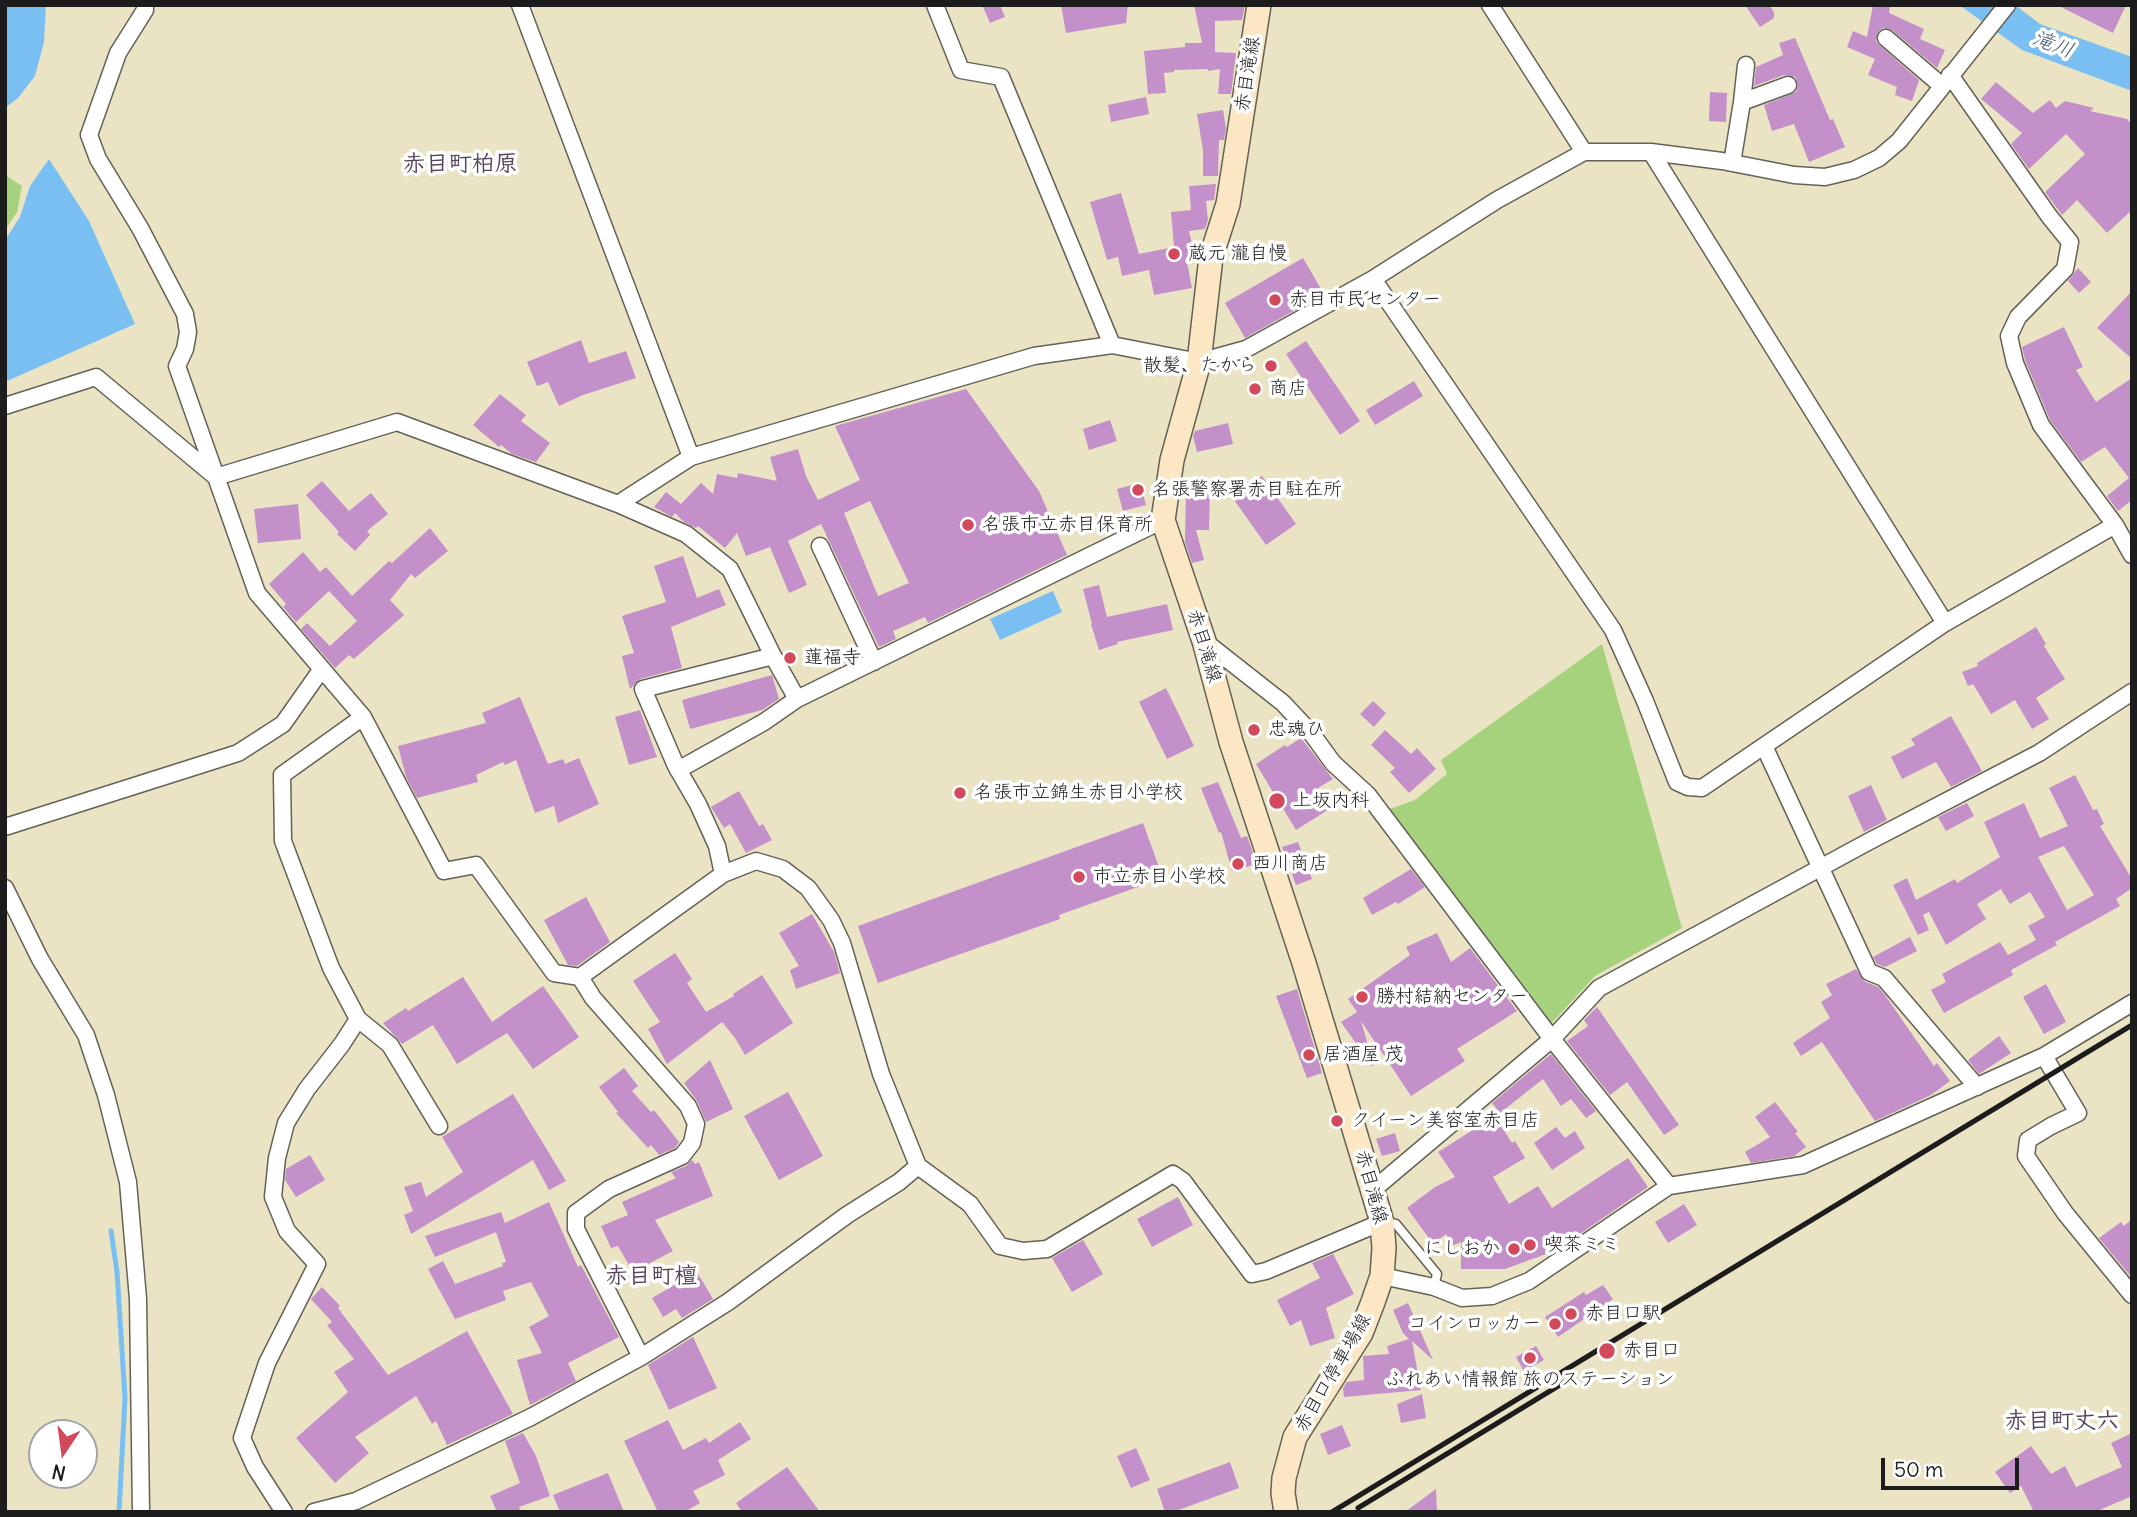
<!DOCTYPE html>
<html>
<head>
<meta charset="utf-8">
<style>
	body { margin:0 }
	#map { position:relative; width:2137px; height:1517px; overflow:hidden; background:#eae4c4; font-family:Delius,sans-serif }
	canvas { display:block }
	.frame { position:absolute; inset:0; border:7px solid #1c1c1c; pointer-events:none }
	.north { position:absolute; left:28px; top:1419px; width:70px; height:70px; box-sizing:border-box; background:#fff; border:2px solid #a4a4a4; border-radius:50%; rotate:193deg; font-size:19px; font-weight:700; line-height:28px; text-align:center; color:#1c1c1c }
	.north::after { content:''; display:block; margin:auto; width:24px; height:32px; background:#d1495b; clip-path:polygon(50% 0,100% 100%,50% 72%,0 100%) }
	.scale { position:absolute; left:1881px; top:1458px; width:138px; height:32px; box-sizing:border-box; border:4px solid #1c1c1c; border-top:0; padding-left:9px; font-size:21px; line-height:24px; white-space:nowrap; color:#1c1c1c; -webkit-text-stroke:5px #fff; paint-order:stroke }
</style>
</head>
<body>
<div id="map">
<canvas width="2137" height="1517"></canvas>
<div class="frame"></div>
<div class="north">N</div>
<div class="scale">50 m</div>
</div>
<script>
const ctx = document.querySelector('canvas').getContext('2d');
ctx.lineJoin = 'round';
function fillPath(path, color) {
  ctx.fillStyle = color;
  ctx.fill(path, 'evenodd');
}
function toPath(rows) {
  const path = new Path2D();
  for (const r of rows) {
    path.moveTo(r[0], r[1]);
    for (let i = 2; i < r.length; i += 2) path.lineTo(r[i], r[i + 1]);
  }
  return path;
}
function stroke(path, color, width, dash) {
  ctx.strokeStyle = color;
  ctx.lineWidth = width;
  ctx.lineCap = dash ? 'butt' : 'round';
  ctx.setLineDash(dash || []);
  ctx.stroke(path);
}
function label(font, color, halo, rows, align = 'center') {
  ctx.font = font + ' Delius,"Klee One",sans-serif';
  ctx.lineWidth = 7;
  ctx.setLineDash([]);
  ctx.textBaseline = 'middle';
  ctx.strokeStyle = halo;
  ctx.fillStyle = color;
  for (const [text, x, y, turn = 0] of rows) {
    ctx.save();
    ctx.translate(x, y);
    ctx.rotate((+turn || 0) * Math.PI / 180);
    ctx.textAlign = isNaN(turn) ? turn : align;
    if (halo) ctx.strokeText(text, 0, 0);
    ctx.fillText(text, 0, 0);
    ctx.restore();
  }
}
fillPath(toPath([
	[5,175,22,186,17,212,5,230],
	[1602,644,1682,928,1595,976,1549,1026,1387,810,1415,800,1447,774,1441,760]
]), '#a6d27e');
fillPath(toPath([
	[5,5,46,5,44,42,35,76,18,98,5,108],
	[1959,5,2015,5,2040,24,2132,57,2132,91,2022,50],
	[49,159,89,221,135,324,5,382,5,240,20,217,30,186],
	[1053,591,1062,612,1000,640,990,619]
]), '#7abff1');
stroke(toPath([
	[111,1231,117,1272,125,1398,119,1512]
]), '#7abff1', 5);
fillPath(toPath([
	[982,5,1000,5,1005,17,990,23],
	[1061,5,1128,5,1126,23,1066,33],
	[1194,5,1245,5,1242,20,1215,21,1215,52,1236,53,1231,94,1218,94,1220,69,1208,71,1208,69,1174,70,1174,72,1164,73,1166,93,1148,94,1144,51,1185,47,1185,43,1202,43],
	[1745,5,1769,5,1774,12,1774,18,1760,27],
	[1873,5,1890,7,1889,13,1924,29,1920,39,1945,50,1937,68,1892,30,1883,28,1878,32,1876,41,1879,45,1919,80,1912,101,1895,95,1897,87,1868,75,1875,59,1847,47,1853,31,1867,37],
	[2057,5,2126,5,2113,33],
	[1795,38,1830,120,1833,119,1845,147,1809,162,1794,124,1772,131,1764,105,1796,92,1798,86,1795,77,1784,75,1754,86,1756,67,1783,55,1779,43],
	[1996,82,2033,113,2050,100,2056,108,2065,101,2094,108,2090,111,2127,119,2132,125,2132,210,2107,233,2077,200,2062,215,2045,192,2085,154,2066,134,2029,169,2011,144,2022,133,1981,99],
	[1710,92,1727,93,1726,122,1709,121],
	[1146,97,1149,114,1111,122,1108,105],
	[1223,110,1226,128,1224,140,1219,140,1218,176,1203,176,1203,150,1197,114],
	[1216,184,1214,200,1206,201,1208,220,1205,229,1189,231,1196,260,1187,262,1192,288,1154,295,1149,270,1122,276,1118,257,1107,260,1090,202,1121,193,1139,254,1174,247,1171,212,1191,210,1189,186],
	[1303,258,1324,294,1245,338,1225,303],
	[2078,268,2091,282,2079,293,2068,281],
	[2132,291,2132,359,2097,328],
	[2064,327,2083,367,2076,370,2096,402,2132,378,2132,500,2118,511,2107,496,2129,478,2105,447,2081,462,2050,420,2025,360,2022,347],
	[581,340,589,363,626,351,636,378,583,395,559,406,548,382,537,386,527,362],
	[1306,341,1360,421,1340,435,1286,354],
	[1414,381,1423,396,1375,425,1366,410],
	[966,389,1039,491,1067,555,928,623,925,617,893,631,896,639,879,647,821,524,788,541,807,585,789,593,770,547,746,556,737,533,725,548,698,526,696,528,684,522,675,513,672,517,654,507,666,492,681,504,701,483,713,494,717,474,737,478,738,473,777,481,770,457,798,449,806,476,818,500,860,480,835,426],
	[870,501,909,583,878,596,844,513],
	[500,394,526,415,521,421,550,443,536,462,512,454,501,445,499,447,473,425],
	[1110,420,1117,441,1089,450,1083,429],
	[1228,423,1233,444,1197,452,1193,436,1195,431],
	[1262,476,1296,524,1266,545,1232,497],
	[322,481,349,511,371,493,388,514,367,531,370,535,355,551,337,534,339,532,306,495],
	[1140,483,1146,505,1123,511,1117,489],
	[1186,489,1210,489,1209,530,1196,530,1204,560,1192,563,1185,542],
	[298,504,301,539,258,543,254,509],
	[430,528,448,551,415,578,411,574,390,600,404,615,354,659,349,655,335,668,301,629,307,623,330,646,357,621,329,591,296,622,283,607,286,604,269,584,303,552,320,572,326,567,352,596,389,561,392,563],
	[683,556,697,598,719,589,726,605,671,627,682,668,640,679,630,689,622,656,634,653,622,616,666,602,654,566],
	[1099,585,1107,617,1167,604,1173,630,1117,642,1118,644,1099,650,1091,624,1092,624,1083,589],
	[2036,627,2046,644,2044,646,2065,679,2036,698,2049,719,2032,729,2015,700,1991,714,1973,684,1968,686,1962,672,1978,666,1977,663],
	[772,675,779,699,762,710,690,729,682,700],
	[1166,688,1194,746,1167,759,1139,702],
	[520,697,548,764,563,759,565,764,579,758,599,804,558,823,554,806,535,813,516,760,505,765,503,762,476,775,478,782,417,798,406,777,398,746,486,723,482,713],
	[1373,701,1386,713,1374,727,1360,714],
	[640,710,657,757,629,765,615,717],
	[1951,716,1982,771,1951,787,1936,762,1902,779,1891,757,1915,745,1911,739],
	[1385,730,1411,754,1417,748,1436,769,1409,793,1390,772,1395,768,1371,745],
	[1301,738,1333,779,1318,788,1331,808,1296,830,1256,764,1285,745,1287,747],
	[2075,775,2093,810,2097,809,2104,824,2100,826,2132,879,2132,888,2116,899,2120,906,2055,942,2057,945,2011,970,2013,975,1944,1013,1931,990,1946,982,1942,974,2000,942,2008,955,2036,940,2028,926,2045,917,2030,892,2010,904,2001,889,1977,904,1986,919,1946,945,1929,912,1923,915,1929,930,1918,935,1893,885,1907,878,1916,900,1955,879,1957,883,2000,857,1984,822,2024,803,2040,838,2068,826,2049,788],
	[2064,846,2094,895,2067,910,2038,857],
	[1218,782,1241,838,1247,836,1257,864,1232,871,1221,832,1219,833,1201,788],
	[1871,785,1887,820,1864,832,1848,796],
	[739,791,759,826,763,824,772,840,746,853,730,824,724,828,711,807],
	[1967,803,1974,816,1946,831,1938,817],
	[1143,823,1163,878,1059,915,1060,919,878,983,858,926],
	[1298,842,1312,879,1296,885,1282,847],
	[1411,869,1425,887,1398,904,1396,902,1372,915,1363,898],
	[586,897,610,942,577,966,568,965,544,920],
	[812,914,834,952,840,973,796,989,790,970,799,966,779,933],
	[1437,933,1451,962,1470,948,1517,1011,1457,1049,1465,1061,1411,1096,1361,1021,1374,1065,1372,1066,1341,1022,1357,1012,1348,999,1410,955,1406,947],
	[1910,937,1917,951,1885,967,1877,964,1873,957],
	[675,953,692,979,687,983,706,1012,734,996,733,994,762,975,793,1023,745,1055,735,1038,722,1022,667,1064,648,1029,660,1022,633,981],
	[1856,969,1864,981,1878,987,1885,995,1934,1066,1937,1063,1950,1081,1931,1095,1875,1121,1822,1042,1801,1056,1793,1043,1830,1018,1821,1002,1832,995,1826,984],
	[463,977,492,1022,543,986,579,1037,533,1069,507,1033,457,1064,433,1025,402,1044,383,1023,406,1008,408,1011],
	[2046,984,2066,1022,2044,1034,2023,997],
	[1297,989,1322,1073,1307,1078,1276,996],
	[1597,1007,1679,1125,1664,1135,1627,1082,1610,1095,1567,1041,1588,1026,1584,1020],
	[1999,1036,2011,1053,1979,1074,1968,1060],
	[1551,1054,1596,1111,1586,1118,1571,1099,1561,1106,1543,1079,1500,1113,1492,1103],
	[710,1060,733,1109,706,1122,697,1101,684,1083],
	[624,1068,638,1086,632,1091,651,1112,654,1110,679,1142,675,1148,659,1155,651,1145,648,1148,616,1113,618,1112,599,1087],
	[788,1092,823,1156,779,1180,744,1116],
	[513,1094,566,1181,549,1190,533,1160,411,1234,404,1215,413,1211,404,1187,421,1182,426,1197,463,1172,442,1137],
	[1775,1102,1798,1132,1795,1133,1806,1147,1794,1156,1751,1163,1745,1152,1770,1137,1755,1117],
	[1495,1116,1512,1143,1515,1141,1525,1158,1493,1177,1509,1204,1538,1186,1552,1208,1628,1158,1648,1187,1561,1247,1546,1254,1505,1269,1461,1269,1461,1242,1452,1246,1446,1234,1433,1244,1407,1208,1435,1187,1455,1177,1438,1152],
	[1556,1127,1565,1138,1575,1131,1585,1148,1552,1170,1534,1143],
	[1395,1133,1400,1151,1382,1156,1376,1139],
	[310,1155,325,1180,296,1197,285,1180,286,1169],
	[692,1160,695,1164,699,1162,713,1196,655,1220,673,1251,633,1272,618,1246,611,1248,601,1226,628,1215,622,1202,676,1178,671,1172,686,1166],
	[1178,1197,1193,1225,1152,1247,1137,1219],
	[549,1202,578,1267,581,1265,619,1337,568,1363,576,1381,530,1405,517,1360,542,1353,529,1327,549,1316,531,1282,503,1291,506,1300,455,1319,428,1269,443,1261,455,1284,503,1266,502,1263,506,1262,496,1232,435,1257,425,1236,501,1212,505,1223],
	[1684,1204,1697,1225,1668,1243,1655,1222],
	[2132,1219,2132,1278,2099,1238,2121,1222,2124,1226],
	[1083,1240,1103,1274,1072,1292,1052,1258],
	[1333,1254,1354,1294,1326,1308,1335,1338,1310,1346,1301,1320,1290,1326,1277,1300,1320,1278,1312,1263],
	[697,1272,713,1299,682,1318,676,1309,663,1317,652,1298],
	[1603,1285,1613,1299,1558,1337,1545,1317,1584,1292,1586,1295],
	[322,1287,340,1306,338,1308,388,1375,467,1331,513,1414,447,1445,436,1421,432,1424,416,1396,355,1437,369,1453,335,1483,296,1438,348,1392,334,1372,354,1359,327,1325,332,1322,311,1299],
	[1408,1303,1433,1360,1412,1341,1421,1390,1344,1397,1343,1388,1347,1382,1364,1380,1363,1356,1389,1354,1387,1346,1409,1339,1403,1333,1393,1310],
	[693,1337,717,1388,669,1410,648,1365],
	[1536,1346,1544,1360,1524,1371,1516,1357],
	[1422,1394,1426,1418,1401,1423,1397,1404],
	[668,1420,683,1450,706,1438,709,1443,740,1422,751,1439,718,1460,725,1475,693,1491,700,1503,684,1512,658,1512,624,1441],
	[1342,1425,1351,1446,1328,1455,1320,1434],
	[523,1433,536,1456,550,1496,519,1507,521,1512,497,1512,490,1496,520,1483,505,1441],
	[2132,1433,2132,1496,2095,1512,2034,1512,2021,1486,2010,1493,1995,1472,2031,1446,2051,1474,2065,1466,2076,1487,2122,1467,2111,1443],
	[1136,1448,1150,1480,1131,1488,1117,1456],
	[1230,1462,1239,1488,1173,1512,1165,1512,1157,1489],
	[787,1467,820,1512,742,1512,736,1503],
	[608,1473,624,1512,560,1512,553,1495],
	[1436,1489,1437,1512,1405,1512]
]), '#c490ca');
const service = toPath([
	[1385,1222,1396,1224,1437,1274,1434,1287]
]);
const minor = toPath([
	[145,5,145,10,118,53,89,135,98,159,140,228,185,314,188,332,185,349,177,366,257,593,363,717,444,871,476,865,554,973,580,977,723,874,717,846,698,804,676,766,643,689,773,656,797,699,1163,520],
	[520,5,691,457],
	[935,5,961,70,1001,77,1112,345],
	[1490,5,1584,152],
	[1886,38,1942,86],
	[1950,75,2049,216,2070,242,2065,269,2018,317,2009,336,2015,363,2041,425,2115,525,2132,555],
	[1742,102,1746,65],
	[1651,152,1945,623],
	[1732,163,1742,102,1788,85],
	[1373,279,1613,630,1645,701,1677,782,1688,787,1702,788,1945,623,2115,525],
	[5,406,96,377,216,477,397,422,618,504,691,457,1034,356,1112,345,1199,362,1246,349,1373,279,1497,200,1584,152,1651,152,1722,161,1794,175,1825,177,1854,170,1879,158,1899,141,2007,5],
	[618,504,686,534,730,569,773,656],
	[820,546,874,662],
	[1204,641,1283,703,1312,734,1333,763,1368,795,1552,1039,1669,1186],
	[1764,746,1869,972,1884,978,1977,1087],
	[678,770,764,722,797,699],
	[5,827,238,753,283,724,321,670],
	[723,874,756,861,783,869,808,888,831,920,842,943,881,1074,918,1166],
	[5,888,40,959,86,1035,106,1095,128,1182,138,1299,141,1512],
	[580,977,593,998,688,1106,696,1124,692,1143,682,1156,609,1189,576,1213,576,1229,641,1357],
	[358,1019,390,1045,439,1126],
	[2044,1056,2078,1113,2051,1126,2028,1140,2026,1156,2065,1213,2132,1295],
	[1374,1189,1552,1039,1599,988,1866,843,2039,753,2132,692],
	[1382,1276,1434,1287,1462,1298,1492,1296,1529,1281,1669,1186,1803,1165,2044,1056,2132,1003],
	[284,1512,255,1467,242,1438,267,1363,317,1264,287,1231,273,1197,277,1158,286,1123,307,1089,342,1044,358,1019,331,968,283,841,282,775,363,717],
	[314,1512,356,1501,531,1417,641,1357,728,1302,847,1215,899,1182,918,1166,970,1204,1000,1246,1023,1251,1047,1249,1173,1174,1183,1181,1252,1274,1266,1271,1382,1222]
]);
const secondary = toPath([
	[1259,5,1228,204,1211,257,1199,362,1172,460,1163,520,1204,641,1231,742,1304,963,1382,1222,1384,1248,1382,1276,1373,1302,1361,1333,1295,1437,1284,1478,1283,1493,1286,1512]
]);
stroke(service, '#646257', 11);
stroke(minor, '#646257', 19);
stroke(secondary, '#646257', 26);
stroke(service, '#fff', 8);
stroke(minor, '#fff', 16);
stroke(secondary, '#fbe7c3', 23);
stroke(toPath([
	[1358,1508,1573,1377],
	[1332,1512,2132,1025]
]), '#1c1c1c', 5);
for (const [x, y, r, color] of [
	[1174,254,7,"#d1495b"],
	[1275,300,7,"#d1495b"],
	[1271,366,7,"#d1495b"],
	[1255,389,7,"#d1495b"],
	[1138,490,7,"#d1495b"],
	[968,525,7,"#d1495b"],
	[790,658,7,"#d1495b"],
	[1254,730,7,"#d1495b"],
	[960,793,7,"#d1495b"],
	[1277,801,9,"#d1495b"],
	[1238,864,7,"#d1495b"],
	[1079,877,7,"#d1495b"],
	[1362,997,7,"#d1495b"],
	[1309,1055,7,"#d1495b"],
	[1337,1121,7,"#d1495b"],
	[1530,1245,7,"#d1495b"],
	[1514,1249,7,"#d1495b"],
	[1571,1314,7,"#d1495b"],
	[1555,1324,7,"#d1495b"],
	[1607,1351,9,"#d1495b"],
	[1530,1358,7,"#d1495b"]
]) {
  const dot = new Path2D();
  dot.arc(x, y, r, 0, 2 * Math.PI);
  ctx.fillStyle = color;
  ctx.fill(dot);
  stroke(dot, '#fff', 2.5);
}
label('19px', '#1c1c1c', '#fff', [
	["赤目滝線",1248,74,-81],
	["赤目滝線",1204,646,73],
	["赤目滝線",1371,1187,75],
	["赤目口停車場線",1333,1373,-60]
]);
label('19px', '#1c1c1c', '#fff', [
	["蔵元 瀧自慢",1188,254],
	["赤目市民センター",1289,300],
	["散髪、たから",1257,366,"right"],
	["商店",1269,389],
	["名張警察署赤目駐在所",1152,490],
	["名張市立赤目保育所",982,525],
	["蓮福寺",804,658],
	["忠魂ひ",1268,730],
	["名張市立錦生赤目小学校",974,793],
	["上坂内科",1293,801],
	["西川商店",1252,864],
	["市立赤目小学校",1093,877],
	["勝村結納センター",1376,997],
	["居酒屋 茂",1323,1055],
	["クイーン美容室赤目店",1351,1121],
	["喫茶ミミ",1544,1245],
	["にしおか",1500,1249,"right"],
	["赤目口駅",1585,1314],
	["コインロッカー",1541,1324,"right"],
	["赤目口",1623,1351],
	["ふれあい情報館 旅のステーション",1530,1380,"center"]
], 'left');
label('italic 21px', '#425d71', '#fff', [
	["滝川",2053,45,21]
]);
label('bold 23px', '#574559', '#fff', [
	["赤目町柏原",460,164],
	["赤目町檀",651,1276],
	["赤目町丈六",2062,1421]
]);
</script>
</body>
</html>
